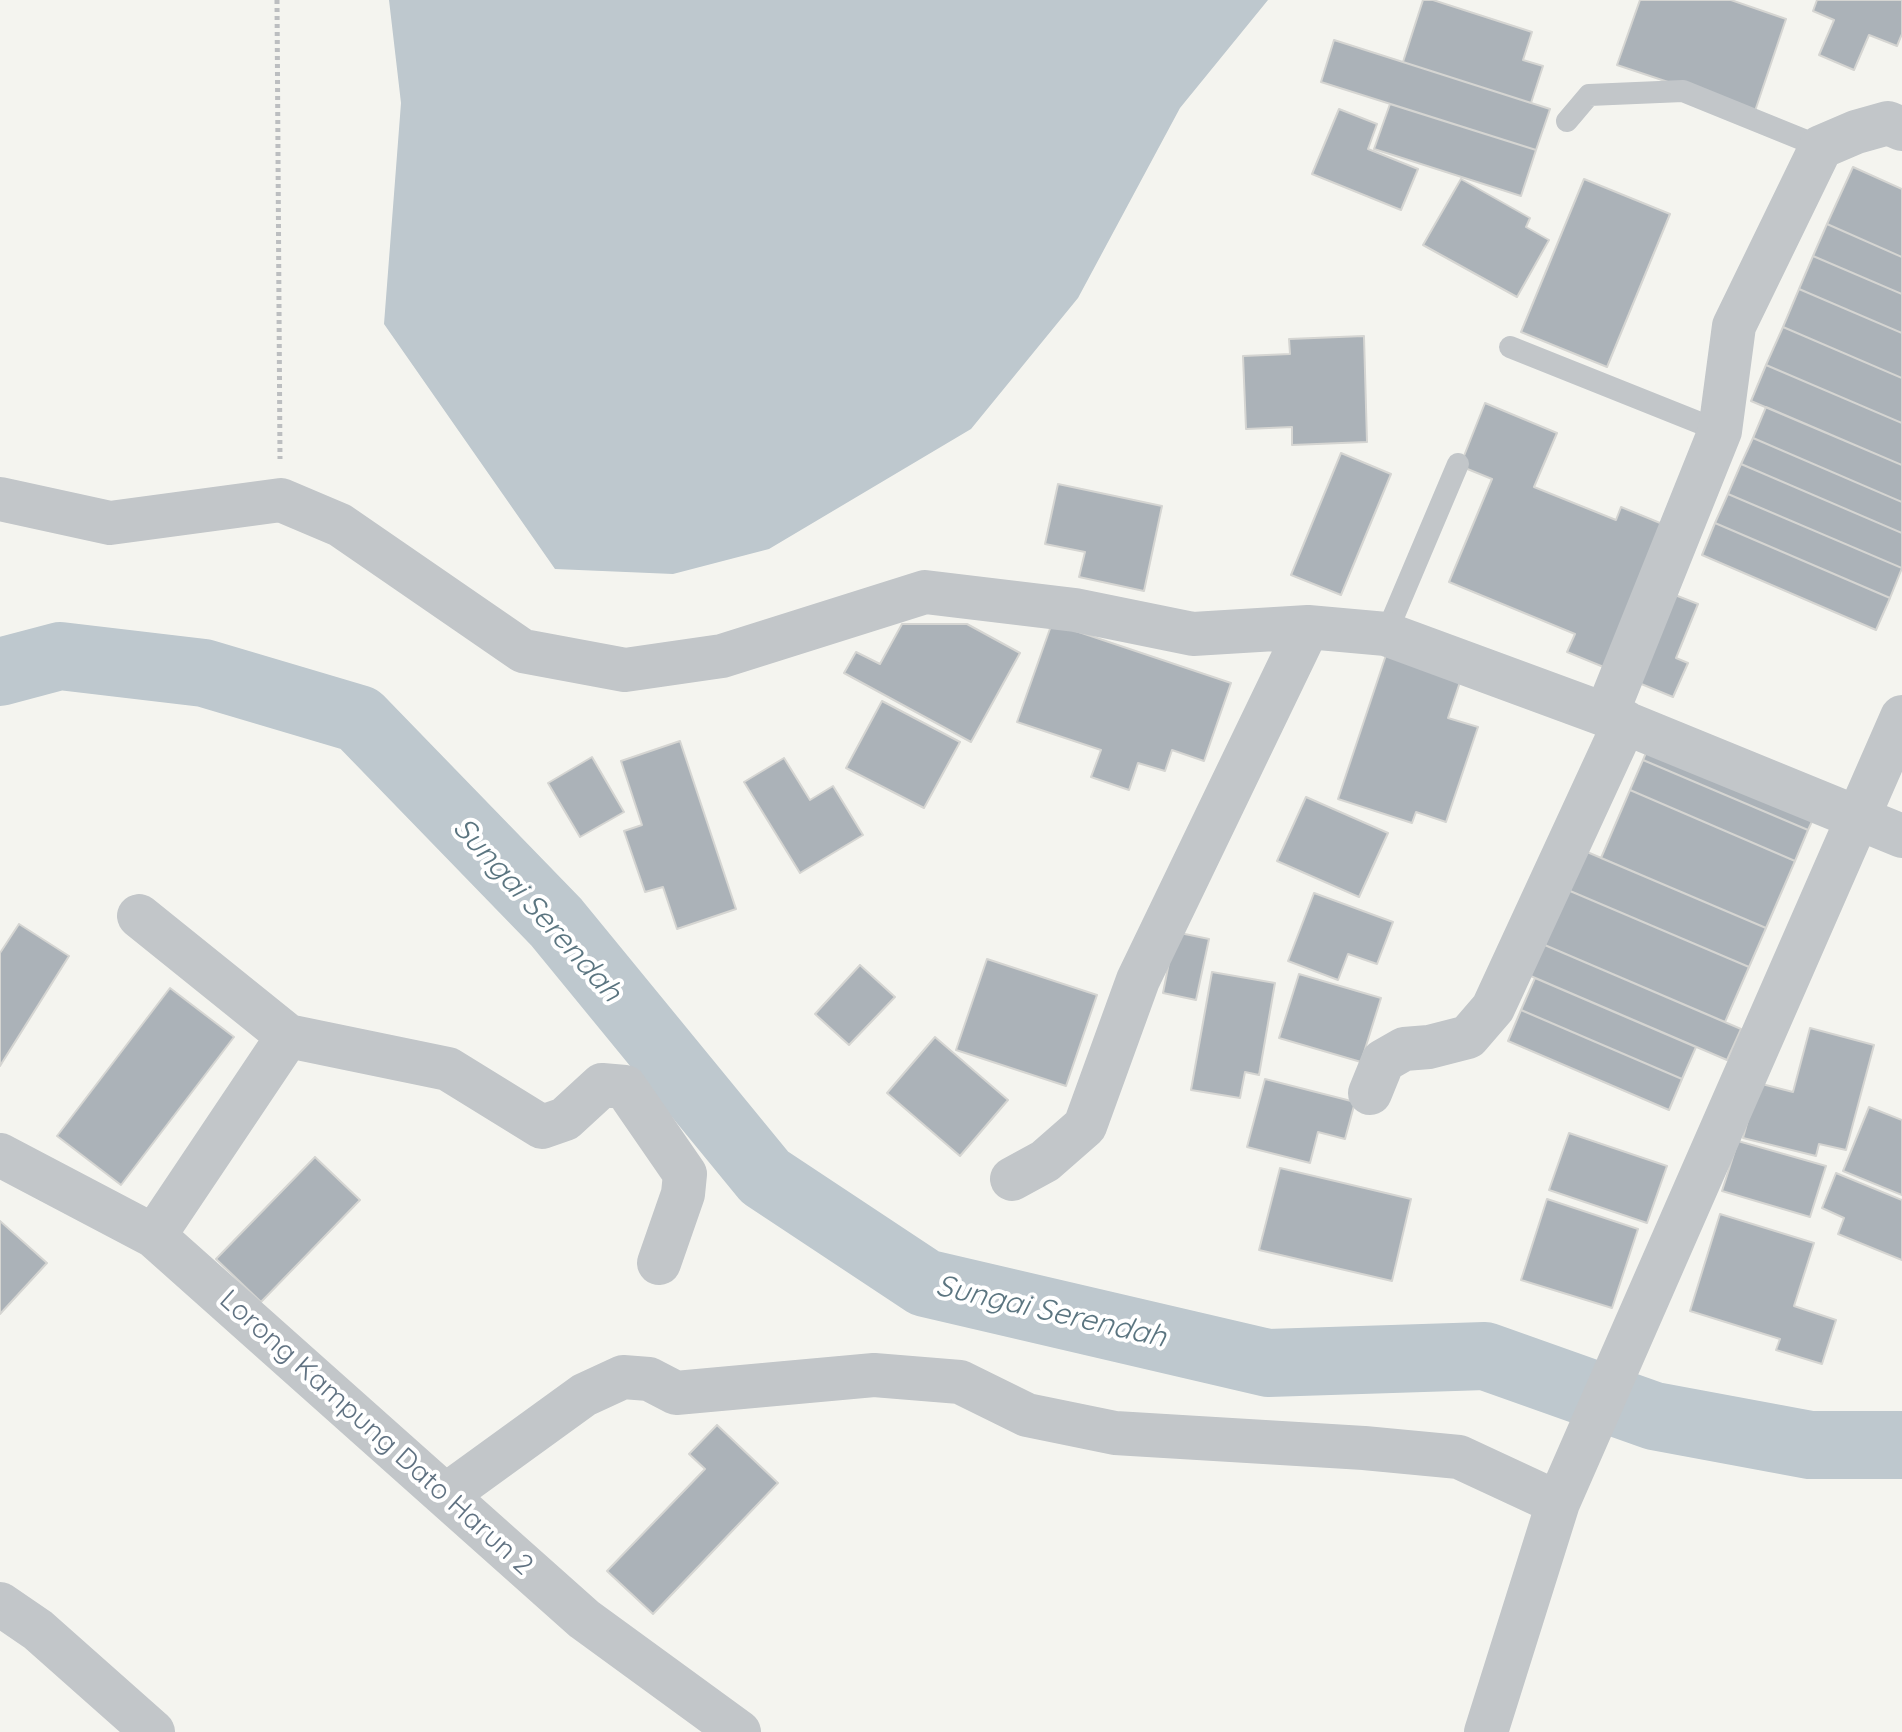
<!DOCTYPE html>
<html>
<head>
<meta charset="utf-8">
<style>
	body { margin:0 }
	canvas { display:block; background:#f4f4ef }
</style>
</head>
<body>
<canvas width="1902" height="1732"></canvas>
<script>
const ctx = document.querySelector('canvas').getContext('2d');
ctx.lineJoin = 'round';
function fillPath(path, color) {
  ctx.fillStyle = color;
  ctx.fill(path, 'evenodd');
}
function toPath(rows) {
  const path = new Path2D();
  for (const r of rows) {
    path.moveTo(r[0], r[1]);
    for (let i = 2; i < r.length; i += 2) path.lineTo(r[i], r[i + 1]);
  }
  return path;
}
function stroke(path, color, width, dash) {
  ctx.strokeStyle = color;
  ctx.lineWidth = width;
  ctx.lineCap = dash ? 'butt' : 'round';
  ctx.setLineDash(dash || []);
  ctx.stroke(path);
}
function label(font, color, halo, rows, align = 'center') {
  ctx.font = font + ' Quicksand,sans-serif';
  ctx.lineWidth = 8;
  ctx.setLineDash([]);
  ctx.textBaseline = 'middle';
  ctx.strokeStyle = halo;
  ctx.fillStyle = color;
  for (const [text, x, y, turn = 0] of rows) {
    ctx.save();
    ctx.translate(x, y);
    ctx.rotate((+turn || 0) * Math.PI / 180);
    ctx.textAlign = isNaN(turn) ? turn : align;
    if (halo) ctx.strokeText(text, 0, 0);
    ctx.fillText(text, 0, 0);
    ctx.restore();
  }
}
fillPath(toPath([
	[389,0,1268,0,1180,108,1078,298,971,429,769,549,673,574,555,569,384,324,401,103]
]), '#bec8ce');
stroke(toPath([
	[0,672,60,656,204,673,359,719,556,922,765,1177,925,1283,1268,1363,1485,1356,1654,1416,1810,1445,1902,1445]
]), '#bec8ce', 68);
const building = toPath([
	[1423,0,1433,0,1532,32,1523,60,1543,66,1531,103,1403,62,1423,0],
	[1640,0,1731,0,1786,19,1755,111,1617,65,1640,0],
	[1817,0,1902,0,1902,34,1897,46,1869,35,1854,70,1819,55,1834,20,1813,11,1817,0],
	[1334,40,1550,109,1536,150,1321,82,1334,40],
	[1390,104,1536,150,1521,196,1374,149,1390,104],
	[1339,109,1377,124,1368,149,1418,169,1401,210,1312,174,1339,109],
	[1853,167,1902,189,1902,257,1827,224,1853,167],
	[1461,179,1530,218,1526,227,1549,240,1517,297,1423,245,1461,179],
	[1584,179,1670,214,1607,367,1521,332,1584,179],
	[1827,224,1902,257,1902,294,1813,256,1827,224],
	[1813,256,1902,294,1902,333,1799,289,1813,256],
	[1799,289,1902,333,1902,378,1783,327,1799,289],
	[1783,327,1902,378,1902,423,1766,365,1783,327],
	[1364,336,1367,442,1292,445,1292,427,1246,429,1243,356,1290,354,1289,339,1364,336],
	[1766,365,1902,423,1902,465,1751,401,1766,365],
	[1485,403,1557,433,1534,487,1616,520,1621,507,1665,525,1606,668,1567,652,1575,634,1449,582,1492,479,1460,466,1485,403],
	[1766,407,1902,465,1902,502,1753,438,1766,407],
	[1753,438,1902,502,1902,533,1741,464,1753,438],
	[1341,453,1391,474,1341,595,1291,575,1341,453],
	[1741,464,1902,533,1902,568,1728,494,1741,464],
	[1058,484,1162,506,1144,591,1079,577,1085,552,1045,544,1058,484],
	[1728,494,1902,568,1890,598,1715,523,1728,494],
	[1715,523,1890,598,1876,630,1702,555,1715,523],
	[1670,593,1698,604,1676,658,1688,663,1673,697,1634,681,1670,593],
	[1052,623,1231,683,1204,761,1172,750,1165,771,1138,763,1129,790,1091,777,1101,750,1017,722,1052,623],
	[902,624,967,624,1020,653,971,742,844,673,856,652,880,664,902,624],
	[1386,655,1461,679,1448,718,1478,727,1446,822,1416,812,1412,823,1338,799,1386,655],
	[882,701,960,742,924,808,846,768,882,701],
	[1656,729,1822,800,1808,830,1643,760,1656,729],
	[680,741,736,909,677,929,663,887,645,892,624,831,642,825,621,761,680,741],
	[592,757,624,812,580,837,548,783,592,757],
	[784,758,810,800,833,786,863,835,800,873,744,782,784,758],
	[1643,760,1808,830,1795,861,1630,790,1643,760],
	[1630,790,1795,861,1766,928,1601,858,1630,790],
	[1306,797,1388,833,1359,897,1277,861,1306,797],
	[1573,846,1766,928,1749,967,1556,885,1573,846],
	[1556,885,1749,967,1725,1022,1533,940,1556,885],
	[1314,893,1393,922,1377,964,1348,954,1338,980,1288,961,1314,893],
	[19,924,69,956,0,1066,0,953,19,924],
	[1175,932,1209,939,1196,1000,1163,993,1175,932],
	[1533,940,1741,1029,1727,1060,1519,971,1533,940],
	[987,959,1097,995,1066,1086,956,1050,987,959],
	[860,965,895,997,849,1045,815,1014,860,965],
	[1212,972,1275,983,1259,1075,1245,1072,1240,1098,1191,1090,1212,972],
	[1299,974,1381,998,1361,1062,1279,1038,1299,974],
	[1535,978,1696,1047,1682,1079,1521,1010,1535,978],
	[170,988,234,1037,121,1185,57,1136,170,988],
	[1521,1010,1682,1079,1669,1110,1508,1041,1521,1010],
	[1810,1028,1874,1045,1846,1150,1819,1144,1816,1156,1743,1138,1758,1083,1793,1092,1810,1028],
	[935,1037,1008,1100,960,1156,887,1093,935,1037],
	[1265,1079,1355,1102,1345,1139,1318,1132,1310,1163,1247,1147,1265,1079],
	[1869,1107,1902,1120,1902,1195,1843,1171,1869,1107],
	[1569,1133,1667,1166,1647,1223,1549,1190,1569,1133],
	[1738,1141,1826,1166,1810,1217,1722,1191,1738,1141],
	[315,1157,360,1200,261,1302,216,1259,315,1157],
	[1280,1168,1411,1199,1392,1281,1259,1250,1280,1168],
	[1836,1173,1902,1200,1902,1260,1838,1234,1844,1218,1822,1208,1836,1173],
	[1547,1199,1638,1229,1612,1308,1521,1280,1547,1199],
	[1720,1214,1814,1243,1794,1306,1836,1320,1822,1364,1776,1350,1780,1339,1690,1311,1720,1214],
	[0,1221,47,1263,0,1314,0,1221],
	[717,1425,778,1483,653,1614,607,1571,705,1469,689,1454,717,1425]
]);
fillPath(building, '#abb2b8');
stroke(building, '#d5d5d2', 2);
stroke(toPath([
	[277,0,280,459]
]), '#bcbec0', 5, [4, 4]);
stroke(toPath([
	[1567,121,1589,95,1683,91,1821,147],
	[1510,347,1720,431],
	[1386,634,1458,464]
]), '#c2c6c9', 22);
stroke(toPath([
	[0,499,110,523,281,500,340,525,523,651,625,670,722,656,925,592,1075,610,1193,634,1308,627,1386,634,1606,715,1902,836],
	[1606,715,1720,431,1734,326,1821,147,1856,132,1888,123,1902,129],
	[139,916,288,1036,448,1069,542,1127,565,1119,602,1085,625,1087,685,1174,683,1194,659,1263],
	[1370,1093,1383,1061,1404,1049,1429,1047,1468,1037,1493,1008,1625,722],
	[0,1155,154,1236,584,1619,739,1732],
	[1012,1179,1045,1161,1085,1126,1138,980,1308,627],
	[154,1236,288,1036],
	[446,1495,584,1395,623,1377,649,1379,676,1393,874,1375,960,1382,1027,1415,1115,1433,1364,1448,1459,1457,1558,1503],
	[0,1604,38,1630,153,1732],
	[1486,1732,1558,1503,1902,717]
]), '#c2c6c9', 44);
label('28px', '#607282', '#fff', [
	["Lorong Kampung Dato Harun 2",376,1433,42]
]);
label('italic 30px', '#5b7580', '#fff', [
	["Sungai Serendah",537,910,48],
	["Sungai Serendah",1051,1312,13]
]);
</script>
</body>
</html>
